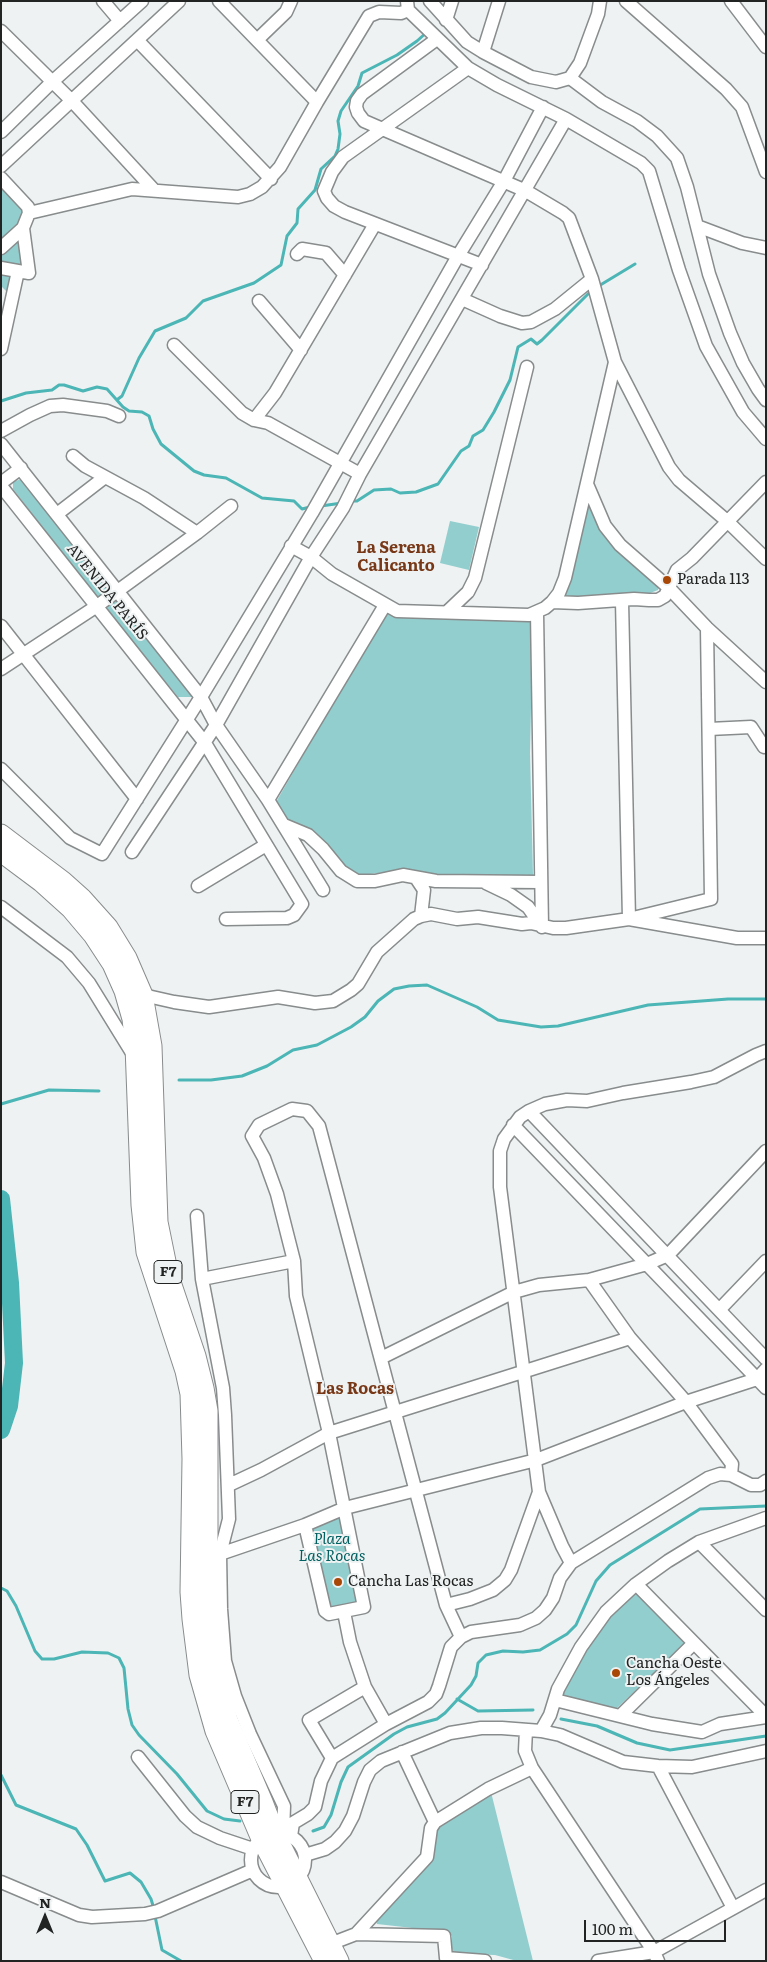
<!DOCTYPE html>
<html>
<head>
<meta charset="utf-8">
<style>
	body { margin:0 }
	#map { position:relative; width:767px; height:1962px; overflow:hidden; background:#eef2f2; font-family:Literata,serif }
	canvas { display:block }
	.frame { position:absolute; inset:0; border:2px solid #222323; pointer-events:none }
	.north { position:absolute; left:20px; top:1892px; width:50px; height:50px; -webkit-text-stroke:4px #eef2f2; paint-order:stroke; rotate:0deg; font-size:14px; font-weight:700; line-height:20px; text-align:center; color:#222323 }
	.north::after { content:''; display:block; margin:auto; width:18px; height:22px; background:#222323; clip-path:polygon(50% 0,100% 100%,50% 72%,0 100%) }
	.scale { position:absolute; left:584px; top:1920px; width:142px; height:22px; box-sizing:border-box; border:2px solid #222323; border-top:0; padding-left:6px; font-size:15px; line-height:18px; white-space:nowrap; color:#222323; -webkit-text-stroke:4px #eef2f2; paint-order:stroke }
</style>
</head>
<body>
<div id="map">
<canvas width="767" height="1962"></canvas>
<div class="frame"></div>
<div class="north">N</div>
<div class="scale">100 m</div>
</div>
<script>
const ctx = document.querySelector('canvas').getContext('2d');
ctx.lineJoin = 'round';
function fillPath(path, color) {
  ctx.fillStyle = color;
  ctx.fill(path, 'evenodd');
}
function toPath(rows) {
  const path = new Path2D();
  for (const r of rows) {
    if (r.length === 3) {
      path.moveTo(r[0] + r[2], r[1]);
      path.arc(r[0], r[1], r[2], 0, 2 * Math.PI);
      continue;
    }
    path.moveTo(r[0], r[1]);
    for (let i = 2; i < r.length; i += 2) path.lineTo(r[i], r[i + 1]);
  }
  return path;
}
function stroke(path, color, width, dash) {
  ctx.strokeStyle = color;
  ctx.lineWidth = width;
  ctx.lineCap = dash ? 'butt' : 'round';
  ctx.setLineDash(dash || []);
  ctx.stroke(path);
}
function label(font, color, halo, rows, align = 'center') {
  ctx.font = font + ' Literata,serif';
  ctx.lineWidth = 4;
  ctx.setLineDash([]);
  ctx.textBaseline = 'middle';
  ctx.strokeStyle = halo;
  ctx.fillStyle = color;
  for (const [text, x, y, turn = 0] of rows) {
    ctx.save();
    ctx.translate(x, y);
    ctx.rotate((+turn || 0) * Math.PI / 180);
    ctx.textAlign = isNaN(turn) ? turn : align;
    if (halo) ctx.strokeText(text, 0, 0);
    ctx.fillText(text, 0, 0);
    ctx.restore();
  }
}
fillPath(toPath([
	[1,183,22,204,25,219,1,243],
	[18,238,22,266,1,263,1,253],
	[1,271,11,273,9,294,1,286],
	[21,479,107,587,107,593,98,597,94,594,13,489,13,482],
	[588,495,659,586,658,590,645,595,561,597],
	[450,521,479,527,469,570,440,563],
	[115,600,120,603,191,694,191,697,178,697,108,611,107,604],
	[387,610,410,618,448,616,533,619,530,753,533,875,438,877,408,869,356,876,285,817,276,802],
	[337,1518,342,1520,359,1595,357,1603,331,1609,311,1529],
	[635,1591,686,1643,616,1709,564,1697,562,1692,572,1675,601,1628],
	[491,1792,533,1961,517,1961,495,1955,455,1954,452,1949,452,1936,448,1932,377,1924,376,1921,433,1858,436,1829]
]), '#93cece');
stroke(toPath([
	[597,287,635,264],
	[118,399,122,396,139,358,155,331,186,318,203,301,254,283,281,265,287,236,297,223,298,209,315,190,321,169,335,156,338,149,340,134,338,121,341,111,358,86,362,73,397,55,417,41,427,32],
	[1,401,26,393,52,390,59,385,64,385,83,391,97,387,107,389,123,407,129,411,142,412,149,416,153,429,161,444,194,471,204,475,226,478,262,498,294,501,302,509,310,507],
	[351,501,357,501,374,490,391,489,400,493,416,492,438,484,461,451,469,446,473,436,483,430,494,412,510,380,518,347,531,339,537,344,542,340,592,290],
	[321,506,342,503],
	[179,1080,211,1080,242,1076,267,1066,293,1050,317,1045,351,1027,365,1017,378,1001,394,989,409,986,427,985,477,1007,498,1020,541,1027,558,1026,648,1005,728,999,766,999],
	[1,1104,49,1090,99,1091],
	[1,1588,7,1591,16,1606,35,1651,42,1659,54,1659,82,1652,108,1653,119,1658,124,1668,128,1709,132,1725,139,1735,177,1774,207,1811,224,1819,240,1821],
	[457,1699,478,1711,533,1710],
	[561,1719,597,1726,637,1743,670,1750,766,1736],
	[1,1775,16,1805,76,1829,87,1845,105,1881,130,1873,141,1882,151,1899,154,1909],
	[313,1831,324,1827,331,1815,341,1782,348,1767,394,1734,407,1727,437,1719,445,1713,471,1685,476,1676,478,1663,486,1655,503,1651,523,1652,540,1650,567,1634,576,1625,596,1581,610,1565,700,1509,766,1506],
	[155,1916,162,1950,181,1961]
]), '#4cb5b5', 3);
stroke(toPath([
	[1,1199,10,1283,14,1363,9,1406,1,1430]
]), '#4cb5b5', 18);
const minor = toPath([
	[103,1,120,21],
	[219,1,317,102],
	[407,1,408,10,468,68,497,85,566,119,641,163,649,171,679,270,706,346,743,412,766,439],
	[430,1,467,42,483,52,531,77,556,82,570,78,580,63,598,14,600,1],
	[626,1,726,89,742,107,766,172],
	[731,1,766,47],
	[446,20,452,1],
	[1,31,72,101,154,190],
	[437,39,362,94,357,101,356,107,358,113,364,121,526,191,563,213,569,218,592,279,615,362,669,467,679,480,727,521,766,559],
	[137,40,271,179],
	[257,40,286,12,291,1],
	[483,52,499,1],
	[468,68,343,157,332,172,324,191,327,198,334,206,345,212,482,265],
	[570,78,602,102,637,121,657,136,677,158,687,187,709,274,730,333,743,363,758,389,766,400],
	[1,132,52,82,142,1],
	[1,166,179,1],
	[1,178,28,207,29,213],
	[697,226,742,243,766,248],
	[1,248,23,228],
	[297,254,302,249,326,253,345,275],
	[1,268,29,273,23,228,29,213,132,189,238,197,250,194,262,187,280,167,317,102,369,16,379,12,401,13,408,10],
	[462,299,500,316,522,323,531,322,555,309,592,279],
	[259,301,301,350],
	[174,345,242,413,254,420,268,423,360,474],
	[1,349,18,271],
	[254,420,275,393,375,224],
	[1,431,30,415,50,406,63,405,107,411,119,416],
	[1,444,201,697,216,725,268,800,323,890],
	[73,456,85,466,144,498,197,533],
	[1,483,21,468],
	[587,484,605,526,620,545,668,587,707,628,766,682],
	[1,486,205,743,302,904,294,915,287,918,226,919],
	[57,514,105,477],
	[291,546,311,557,332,574,397,611,529,615,545,608,552,602,559,593,565,578,615,362],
	[622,601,629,919,737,938,766,938],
	[552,602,578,603,634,599,649,600,658,600,665,596,677,570,692,558,766,482],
	[448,611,468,592,475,578,527,367],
	[537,612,542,927],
	[1,626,137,799],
	[1,669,97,606,197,533,231,506],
	[709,729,751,727,764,747],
	[1,769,70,838,102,854,201,697,312,513,458,256,504,181,543,107],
	[268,800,385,605],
	[284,825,308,835,323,849,341,871,357,881,375,881,403,875,436,881,540,882],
	[132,852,216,725,311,557,343,508,360,474,566,119],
	[416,878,424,890,421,916],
	[486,883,511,895,528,907,542,927],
	[198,886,266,845],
	[1,907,67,957,89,983,134,1056],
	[143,995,174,1002,209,1007,278,997,315,1003,333,1001,351,990,358,984,377,952,414,919,421,916,431,914,457,919,478,917,522,924,531,923,553,928,566,928,629,919,711,899,707,628],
	[529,1111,766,1359],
	[513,1125,766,1388],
	[197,1216,202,1279,223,1388,225,1415,229,1519,220,1554,221,1609,225,1661,235,1696,250,1734,284,1806,283,1833],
	[202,1279,294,1261],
	[589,1280,630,1338,686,1402,732,1464,731,1475],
	[720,1309,766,1261],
	[381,1358,514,1292,539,1285,589,1280,647,1264,668,1255,766,1151],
	[229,1485,261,1470,329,1433,630,1338],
	[305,1525,325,1611,329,1614,364,1607,329,1433,296,1296,294,1261,277,1194,264,1158,252,1136,259,1125,292,1109,307,1111,319,1126,446,1605,461,1637],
	[699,1542,766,1610],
	[220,1554,305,1525,345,1508,536,1460,686,1402,757,1379,766,1369],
	[571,1563,562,1546,539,1492,500,1187,500,1151,504,1139,520,1117,529,1111,545,1104,567,1100,587,1101,623,1093,691,1082,714,1077,756,1055,766,1051],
	[636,1584,766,1716],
	[446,1605,470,1599,493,1590,505,1580,511,1570,539,1492],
	[344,1612,350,1642,365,1687,386,1724],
	[555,1700,652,1724,702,1732,720,1724,766,1717],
	[620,1716,694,1643],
	[526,1730,525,1751,532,1768,654,1952,658,1961],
	[541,1731,550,1715,558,1689,581,1647,606,1612,636,1584,668,1561,699,1542,766,1518],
	[402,1752,435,1822],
	[138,1757,185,1816,197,1827,220,1838,253,1849],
	[332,1758,309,1720,365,1687],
	[658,1766,733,1908],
	[278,1860,27],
	[291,1836,293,1823,308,1814,315,1807,321,1781,332,1758,386,1724,428,1702,436,1694,439,1686,451,1647,461,1637,471,1632,520,1625,536,1618,545,1610,553,1598,560,1578,571,1563,708,1478,720,1474,731,1475,751,1485,760,1485,766,1481],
	[305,1855,325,1849,335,1842,345,1831,353,1816,364,1782,370,1770,381,1761,450,1733,481,1728,502,1728,541,1731,560,1735,623,1762,658,1766,692,1767,766,1751],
	[1,1882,79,1915,92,1917,145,1914,158,1911,253,1870],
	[356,1934,444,1936,446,1958,485,1961],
	[330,1944,356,1934,427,1857,431,1828,435,1822,488,1789,532,1768],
	[598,1961,654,1952,766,1890]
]);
const highway = toPath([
	[1,834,63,881,82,898,108,927,127,958,143,995,152,1046,158,1222,169,1276,196,1356,204,1388,208,1411,208,1610,209,1636,216,1677,228,1720,263,1802,275,1833,339,1961],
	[1,852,41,882,71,909,93,935,112,964,124,991,132,1019,135,1046,141,1205,146,1252,185,1371,190,1394,192,1459,190,1592,192,1619,199,1675,215,1731,261,1839,324,1961]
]);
stroke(minor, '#888c8c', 15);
stroke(highway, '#888c8c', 21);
stroke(minor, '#fff', 12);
stroke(highway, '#fff', 19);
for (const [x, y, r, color] of [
	[667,580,5,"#a94707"],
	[338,1582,5,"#a94707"],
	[616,1673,5,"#a94707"]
]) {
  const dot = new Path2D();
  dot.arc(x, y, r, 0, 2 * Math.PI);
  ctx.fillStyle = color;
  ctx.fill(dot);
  stroke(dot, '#eef2f2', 2);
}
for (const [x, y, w] of [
	[168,1272,28],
	[245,1802,28]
]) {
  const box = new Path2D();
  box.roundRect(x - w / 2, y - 11.5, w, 23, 4);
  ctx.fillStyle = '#eef2f2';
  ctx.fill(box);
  stroke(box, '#222323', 1);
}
label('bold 14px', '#222323', null, [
	["F7",168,1272],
	["F7",245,1802]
]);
label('15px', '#222323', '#eef2f2', [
	["Parada 113",677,580],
	["Cancha Las Rocas",348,1582],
	["Cancha Oeste",626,1664],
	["Los Ángeles",626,1681]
], 'left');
label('15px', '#222323', '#eef2f2', [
	["AVENIDA PARÍS",107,592,51]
]);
label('italic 15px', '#005f60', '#eef2f2', [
	["Plaza",332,1540],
	["Las Rocas",332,1557]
]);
label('bold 16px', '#783817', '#eef2f2', [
	["La Serena",396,548],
	["Calicanto",396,566],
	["Las Rocas",355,1389]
]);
</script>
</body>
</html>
